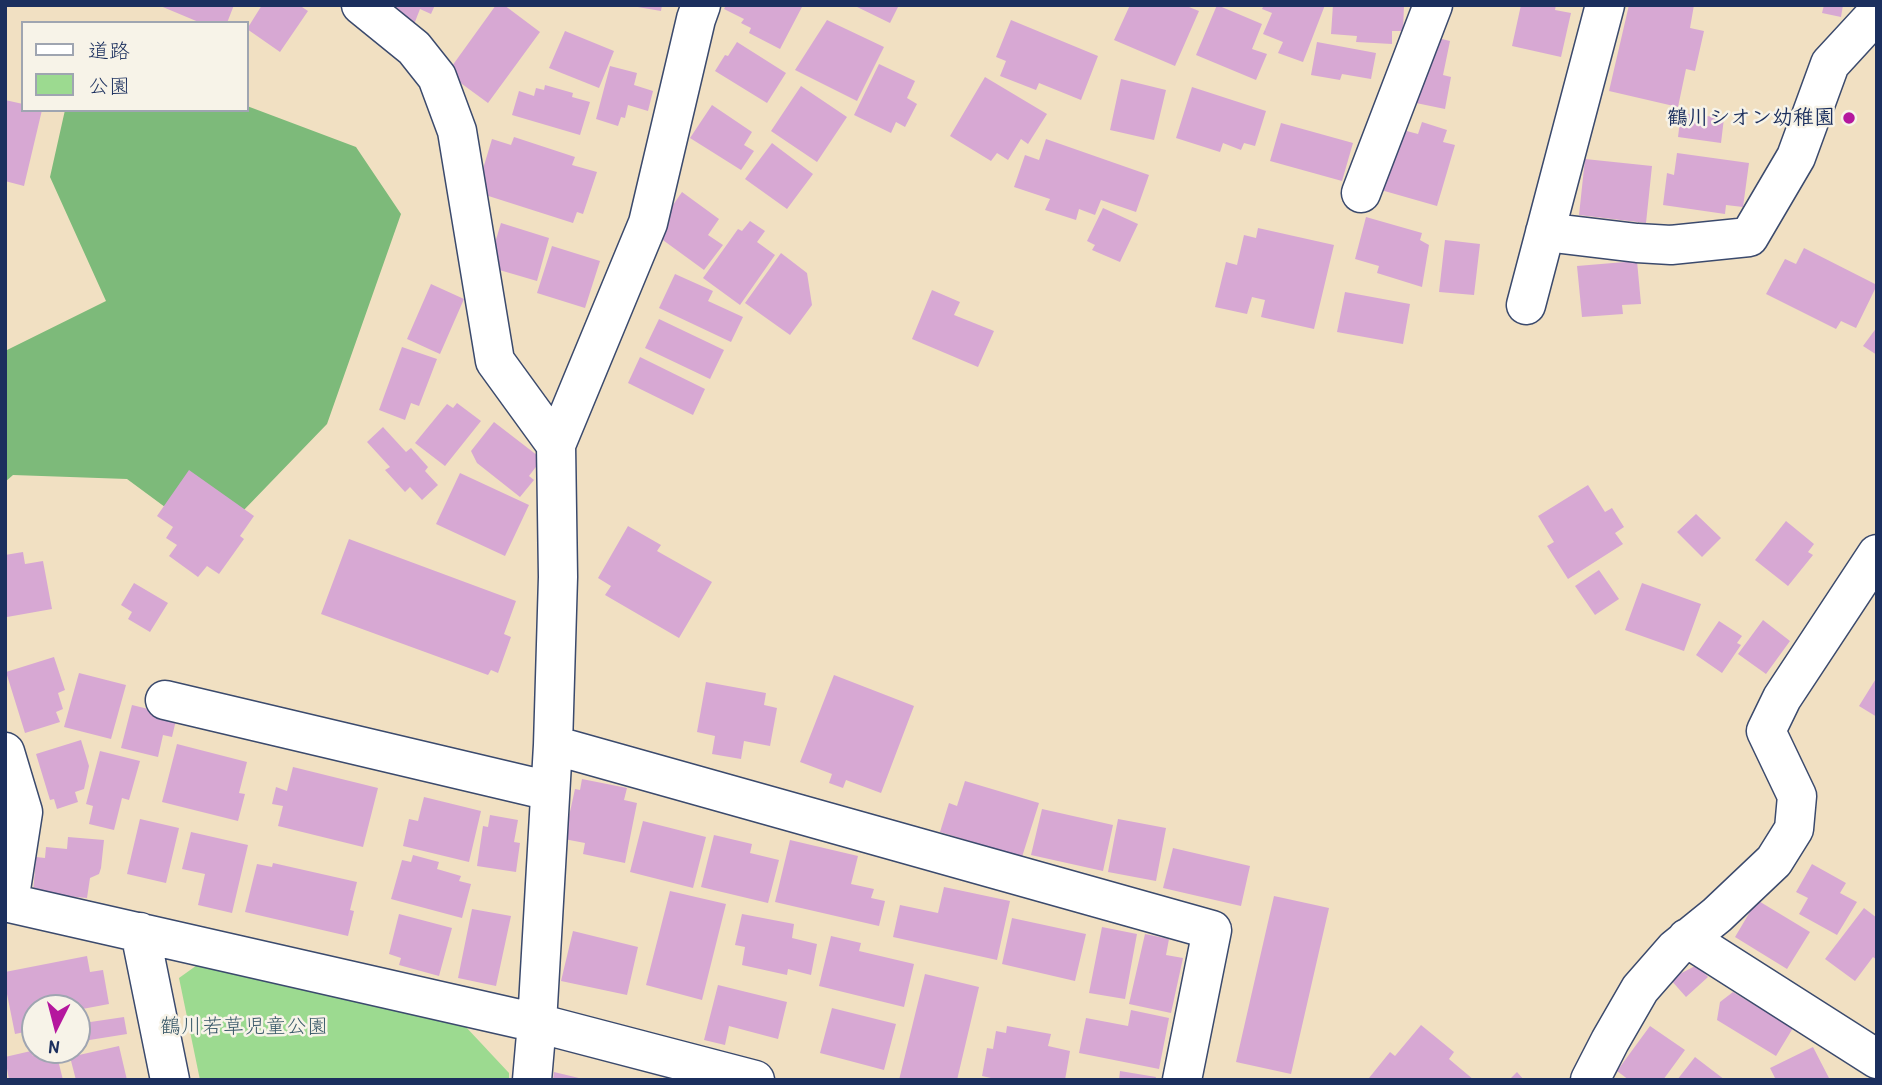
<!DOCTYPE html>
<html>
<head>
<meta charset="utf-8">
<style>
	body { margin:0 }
	#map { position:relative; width:1882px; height:1085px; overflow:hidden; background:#f1e0c2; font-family:"Patrick Hand","Klee One",sans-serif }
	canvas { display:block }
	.frame { position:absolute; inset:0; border:7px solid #1b2f5e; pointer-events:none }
	.legend { position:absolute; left:21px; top:21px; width:228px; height:91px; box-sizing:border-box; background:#f7f3e8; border:2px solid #9fa5b1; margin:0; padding:9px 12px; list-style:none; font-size:21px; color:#1b2f5e }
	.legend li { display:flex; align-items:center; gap:14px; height:35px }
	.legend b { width:35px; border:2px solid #9fa5b1 }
	.north { position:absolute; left:21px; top:994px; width:70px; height:70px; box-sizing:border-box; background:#f7f3e8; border:2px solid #9fa5b1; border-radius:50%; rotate:186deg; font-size:19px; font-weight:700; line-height:28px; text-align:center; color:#1b2f5e }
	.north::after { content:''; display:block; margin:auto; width:24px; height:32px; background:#b5179e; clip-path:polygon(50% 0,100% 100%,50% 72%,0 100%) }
</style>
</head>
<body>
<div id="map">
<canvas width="1882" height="1085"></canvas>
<div class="frame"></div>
<ul class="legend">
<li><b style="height:9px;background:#fff"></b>道路</li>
<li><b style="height:19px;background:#9cda90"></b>公園</li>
</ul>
<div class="north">N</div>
</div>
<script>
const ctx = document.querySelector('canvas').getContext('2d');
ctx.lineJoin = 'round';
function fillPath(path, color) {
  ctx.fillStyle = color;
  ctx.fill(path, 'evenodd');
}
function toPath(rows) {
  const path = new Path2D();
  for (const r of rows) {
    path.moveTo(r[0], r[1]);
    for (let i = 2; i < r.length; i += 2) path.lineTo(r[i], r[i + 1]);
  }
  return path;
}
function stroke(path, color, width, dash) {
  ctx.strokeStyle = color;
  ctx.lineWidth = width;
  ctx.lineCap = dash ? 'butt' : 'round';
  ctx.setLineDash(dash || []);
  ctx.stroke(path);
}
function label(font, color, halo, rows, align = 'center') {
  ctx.font = font + ' "Patrick Hand","Klee One",sans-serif';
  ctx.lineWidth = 5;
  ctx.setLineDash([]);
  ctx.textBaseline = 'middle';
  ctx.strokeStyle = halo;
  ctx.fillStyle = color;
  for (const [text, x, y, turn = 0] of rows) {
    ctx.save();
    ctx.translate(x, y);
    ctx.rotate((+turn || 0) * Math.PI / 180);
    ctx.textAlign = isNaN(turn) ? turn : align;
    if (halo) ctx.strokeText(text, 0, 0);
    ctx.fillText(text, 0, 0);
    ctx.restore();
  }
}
fillPath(toPath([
	[200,963,465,1026,509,1073,509,1080,200,1080,179,978]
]), '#9cda90');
fillPath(toPath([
	[247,106,356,147,401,214,327,424,241,513,169,510,127,479,13,475,5,482,5,351,106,301,50,177,65,110,247,110]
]), '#7dba7a');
fillPath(toPath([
	[158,5,234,5,227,23,201,23],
	[262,5,299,5,308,11,280,52,247,29],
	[387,5,435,5,431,14,420,9,413,27],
	[496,5,504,5,540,32,488,103,447,73],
	[626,5,662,5,661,11],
	[726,5,803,5,780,49,749,33,751,28,741,23,744,19,724,9],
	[853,5,899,5,890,23],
	[1130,5,1184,5,1199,11,1175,66,1114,40],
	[1217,5,1262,24,1252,49,1267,54,1256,80,1196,55],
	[1264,5,1325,5,1303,62,1278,53,1283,42,1263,34,1272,13,1262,9],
	[1333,5,1404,5,1403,31,1392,31,1392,44,1356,42,1357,36,1331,34],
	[1521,5,1556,5,1555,10,1571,13,1561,57,1512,46],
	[1629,5,1694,5,1690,28,1704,31,1695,71,1686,69,1678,107,1609,91],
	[1824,5,1843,5,1841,17,1822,13],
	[827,20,884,47,857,101,795,70],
	[1011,20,1098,56,1081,100,1039,83,1036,90,1000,76,1006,61,996,57],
	[565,31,614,51,599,88,549,68],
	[1430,36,1450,41,1443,75,1451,77,1445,109,1416,103],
	[737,42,786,73,767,103,715,71,725,55,728,56],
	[1317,42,1376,53,1371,79,1342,74,1340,80,1311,75],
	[879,64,915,81,907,98,917,104,905,127,896,122,891,133,854,115],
	[610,66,637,73,634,85,653,91,648,111,628,105,625,118,621,117,618,126,596,119],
	[985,77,1047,114,1028,144,1021,139,1008,160,997,153,991,161,950,136],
	[1121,79,1166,90,1154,140,1110,130],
	[545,85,573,93,572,97,590,102,580,135,512,115,519,91,534,96,536,88,544,90],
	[801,86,847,117,817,162,771,131],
	[1192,87,1266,111,1255,146,1244,143,1241,150,1223,143,1220,152,1176,138],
	[5,100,23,104,23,110,42,110,24,186,5,181],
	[712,105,752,132,744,145,754,151,741,170,690,138],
	[1681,113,1724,118,1721,143,1678,137],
	[1422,122,1447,130,1443,142,1455,145,1437,206,1381,190,1399,129,1418,134],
	[1281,123,1353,143,1342,181,1270,161],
	[514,137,575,157,572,165,597,172,583,214,577,212,573,223,476,192,492,139,511,145],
	[1046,139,1149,175,1136,212,1101,200,1095,215,1079,209,1076,220,1045,210,1050,199,1014,187,1025,155,1039,160],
	[772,143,813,174,787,209,745,179],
	[1677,153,1749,163,1743,207,1726,205,1725,214,1663,205,1667,173,1674,175],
	[1585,159,1652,166,1646,223,1579,215],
	[682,192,719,219,708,235,723,245,704,270,656,235,661,222],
	[1103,208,1138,224,1120,262,1092,250,1095,245,1087,241],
	[1366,217,1422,233,1420,240,1429,245,1422,287,1377,273,1379,266,1355,259],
	[750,221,765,231,757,242,775,255,740,305,703,278,738,229,742,231],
	[501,223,549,238,537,281,496,269,499,258,491,256],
	[1258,228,1334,245,1314,329,1261,317,1265,300,1252,297,1247,314,1215,307,1226,262,1237,265,1244,235,1256,238],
	[1445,240,1480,244,1474,295,1439,292],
	[552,246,600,261,585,308,537,293],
	[1804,248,1877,285,1856,328,1841,321,1836,329,1766,294,1785,259,1796,264],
	[781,253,807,273,812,305,790,335,745,303],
	[1637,261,1641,304,1622,305,1623,314,1582,317,1577,266],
	[675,274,713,291,708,301,743,317,731,342,659,308],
	[431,284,464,299,440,354,407,339],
	[932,290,960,302,954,315,994,331,978,367,912,339],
	[1345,292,1410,304,1403,344,1337,332],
	[659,319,724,350,710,379,645,348],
	[1877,327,1877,355,1863,346],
	[402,347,437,359,419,406,411,403,405,420,379,410],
	[640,357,705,389,693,415,628,383],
	[457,403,481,421,445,466,415,443,447,404,453,408],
	[494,422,542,459,529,476,534,480,520,497,477,463,471,451],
	[383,427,406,452,411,448,428,467,425,471,438,485,422,500,410,487,405,492,385,470,390,467,367,442],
	[189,470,254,516,240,536,244,539,219,574,207,566,198,577,169,556,177,545,166,538,173,527,157,516],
	[460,473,529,505,505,556,436,524],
	[1588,485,1605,512,1612,508,1624,527,1615,533,1623,544,1568,579,1547,546,1554,542,1538,516],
	[1696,514,1721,538,1702,557,1677,532],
	[1786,521,1814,544,1808,552,1813,555,1788,586,1755,560],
	[628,526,661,545,657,551,712,582,679,638,605,595,611,586,598,578],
	[349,539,516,601,504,634,511,637,498,673,491,670,488,675,321,614],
	[23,552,25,564,43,561,52,609,7,617,5,605,5,555],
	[1599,570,1619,599,1595,615,1575,586],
	[134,583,168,603,150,632,128,619,132,612,121,605],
	[1642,583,1701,604,1684,651,1625,630],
	[1763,620,1790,641,1766,674,1738,654],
	[1719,621,1742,636,1737,643,1741,645,1722,673,1696,655],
	[54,657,65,690,58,693,63,709,56,712,60,722,25,733,6,672],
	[79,673,126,685,111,739,64,727],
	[834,675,914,706,881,793,846,780,843,788,829,783,832,774,800,762],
	[1877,677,1877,717,1859,706],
	[706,682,766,693,764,705,777,708,770,746,744,741,741,759,712,754,715,736,697,732],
	[132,705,177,716,172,737,163,735,158,757,121,748],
	[81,740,89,766,84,789,75,792,78,802,57,809,54,799,50,800,36,754],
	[177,744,247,762,239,793,245,794,238,821,162,802],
	[100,751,140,761,129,800,122,798,114,830,89,824,93,806,86,804],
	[293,767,378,788,363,847,278,826,283,806,272,804,276,787,287,791],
	[582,779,627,788,624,800,637,803,625,863,583,854,585,843,564,839,575,789,580,790],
	[965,781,1039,803,1022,857,940,832,949,803,957,806],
	[424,797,481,811,469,862,403,846,409,819,418,821],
	[1042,809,1113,825,1103,871,1031,855],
	[490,815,518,820,514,842,520,843,516,872,477,866,483,826,488,827],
	[140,819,179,828,166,883,127,874],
	[1118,819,1166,828,1156,881,1108,872],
	[643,821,706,837,693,888,630,872],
	[191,832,248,845,232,913,198,905,205,874,182,869],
	[714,835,752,844,750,853,779,860,768,903,701,887],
	[68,837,104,840,101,868,99,874,90,878,87,898,33,893,36,857,45,858,46,847,67,849],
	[790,840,858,856,851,884,874,889,871,898,885,901,879,926,775,902],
	[1173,848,1250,866,1241,906,1163,888],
	[413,855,439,862,437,869,461,876,459,881,471,884,462,918,391,899,402,860,411,862],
	[273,863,357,882,350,910,354,911,348,936,245,912,257,864,272,867],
	[1812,864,1846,883,1840,893,1857,902,1837,935,1799,914,1808,898,1796,892],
	[944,887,1010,901,997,960,893,937,900,905,938,913],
	[670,891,726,904,702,1000,646,985],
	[1274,896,1329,908,1291,1074,1236,1062],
	[1757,900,1810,932,1787,969,1735,937],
	[1864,908,1877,918,1877,960,1873,957,1855,981,1825,959],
	[472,909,511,916,496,986,458,978],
	[399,914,452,928,439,976,399,965,401,958,389,954],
	[742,914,794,924,792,938,817,944,811,975,788,969,787,975,742,965,745,947,735,945],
	[1012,918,1086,934,1075,981,1002,964],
	[1102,927,1137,934,1125,999,1089,993],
	[573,931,638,947,627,995,561,981],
	[1145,934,1169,939,1166,955,1183,958,1171,1013,1129,1004],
	[831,936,861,943,859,951,914,964,904,1007,819,986],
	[87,956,90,972,103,970,109,1004,77,1010,77,1008,35,1008,35,1030,15,1034,5,984,5,972],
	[1697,965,1708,977,1686,997,1670,979],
	[925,974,979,987,957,1080,899,1080],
	[718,985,787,1002,778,1039,729,1026,725,1045,704,1040],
	[1733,992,1793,1028,1776,1056,1717,1020,1720,1002],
	[832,1008,896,1024,884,1070,820,1053],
	[1131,1010,1169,1018,1159,1069,1079,1053,1086,1018,1128,1026],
	[124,1017,127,1034,77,1042,77,1024],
	[1421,1025,1454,1052,1449,1059,1474,1080,1372,1080,1369,1078,1390,1052,1395,1056],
	[1007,1026,1051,1034,1048,1046,1070,1051,1065,1080,1000,1080,982,1076,987,1048,993,1049,996,1031,1006,1033],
	[1650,1026,1685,1050,1663,1080,1629,1080,1617,1071],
	[119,1046,127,1080,76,1080,70,1057],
	[1813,1047,1830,1080,1776,1080,1770,1068],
	[31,1051,33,1056,56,1052,63,1080,9,1080,5,1057],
	[1695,1057,1725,1080,1677,1080],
	[1120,1071,1156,1077,1155,1080,1119,1080],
	[554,1072,583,1079,583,1080,553,1080],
	[1517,1072,1524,1080,1509,1080]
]), '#d7a8d3');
const minor = toPath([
	[361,5,414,48,437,77,457,131,495,361,556,445,558,577,553,745,537,1023,532,1080],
	[1361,193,1433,5],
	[1545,232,1637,243,1671,245,1749,237,1796,157,1830,64,1877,13],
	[1526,305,1605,5],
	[556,445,648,223,696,19,701,5],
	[165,700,550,791],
	[553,745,1212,930,1182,1080],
	[5,752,23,812,9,902],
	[5,902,537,1023,755,1080],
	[140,932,170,1080],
	[1687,938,1877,1059],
	[1590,1080,1610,1041,1640,989,1675,949,1717,915,1774,861,1794,829,1797,796,1766,731,1782,698,1877,554]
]);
stroke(minor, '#3b4a6d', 41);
stroke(minor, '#fff', 38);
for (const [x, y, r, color] of [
	[1849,118,7,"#b5179e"]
]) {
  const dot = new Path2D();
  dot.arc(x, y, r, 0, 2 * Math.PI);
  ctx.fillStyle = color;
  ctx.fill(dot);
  stroke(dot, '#f7f3e8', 2.5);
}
label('bold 21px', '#1b2f5e', '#f7f3e8', [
	["鶴川シオン幼稚園",1835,118]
], 'right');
label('21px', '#3b5a6a', '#f7f3e8', [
	["鶴川若草児童公園",244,1027]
]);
</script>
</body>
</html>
